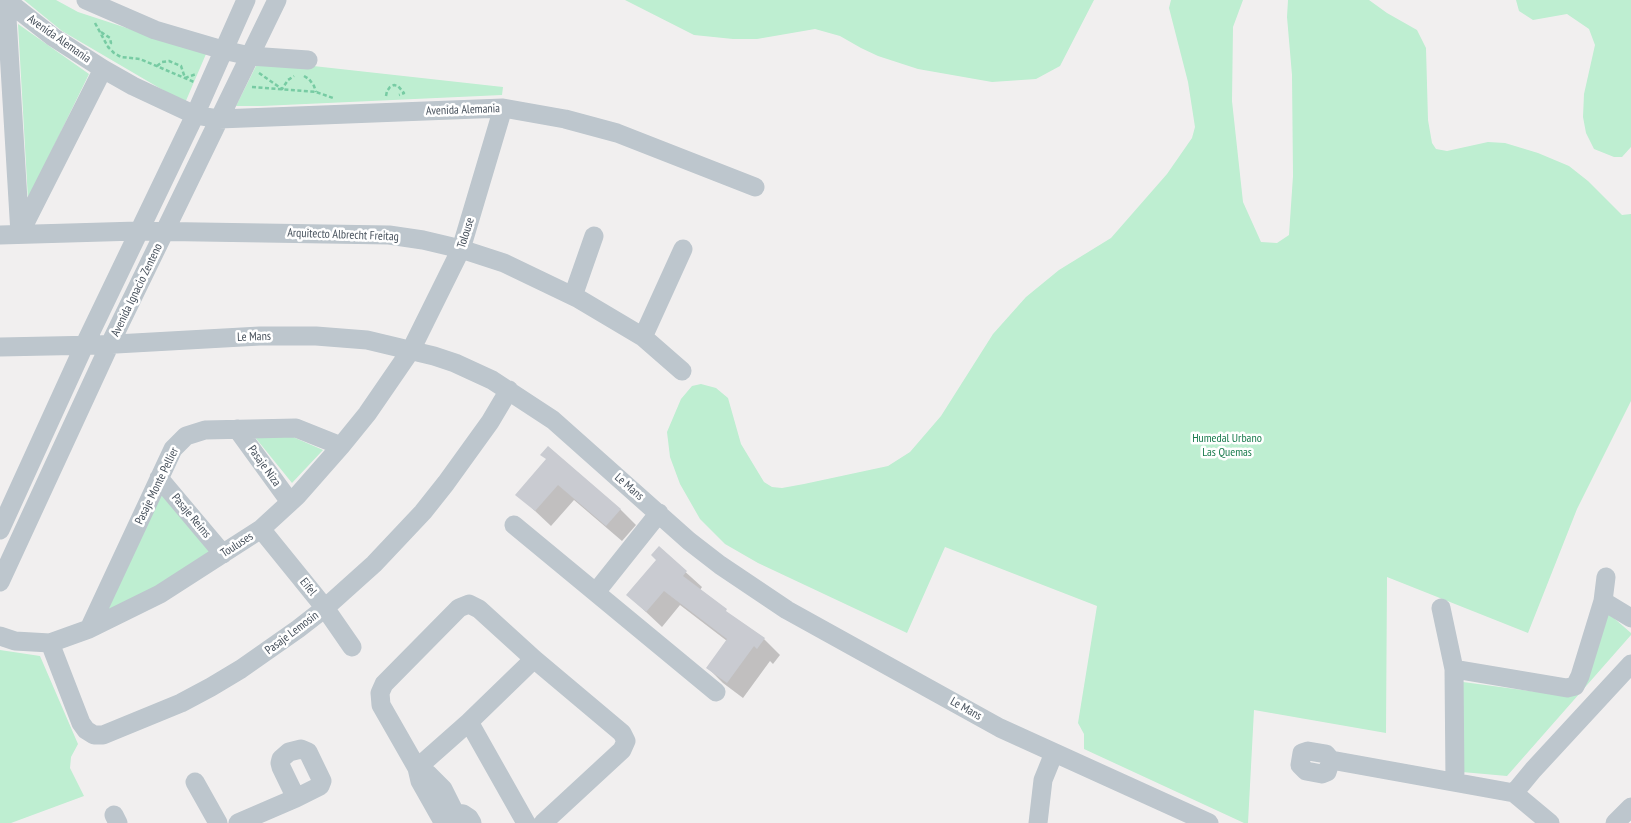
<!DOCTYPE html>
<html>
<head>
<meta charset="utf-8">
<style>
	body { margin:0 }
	canvas { display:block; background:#f1efef }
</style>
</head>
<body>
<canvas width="1631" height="823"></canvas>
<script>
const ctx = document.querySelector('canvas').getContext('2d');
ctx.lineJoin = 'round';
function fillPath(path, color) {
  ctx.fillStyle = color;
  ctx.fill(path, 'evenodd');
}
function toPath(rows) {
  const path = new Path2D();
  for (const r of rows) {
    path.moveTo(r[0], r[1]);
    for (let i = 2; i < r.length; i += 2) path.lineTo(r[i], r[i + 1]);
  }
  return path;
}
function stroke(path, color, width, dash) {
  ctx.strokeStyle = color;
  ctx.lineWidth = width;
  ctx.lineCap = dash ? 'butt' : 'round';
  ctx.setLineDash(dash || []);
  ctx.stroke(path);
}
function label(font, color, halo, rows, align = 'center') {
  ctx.font = font + ' "PT Sans Narrow",sans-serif';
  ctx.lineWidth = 5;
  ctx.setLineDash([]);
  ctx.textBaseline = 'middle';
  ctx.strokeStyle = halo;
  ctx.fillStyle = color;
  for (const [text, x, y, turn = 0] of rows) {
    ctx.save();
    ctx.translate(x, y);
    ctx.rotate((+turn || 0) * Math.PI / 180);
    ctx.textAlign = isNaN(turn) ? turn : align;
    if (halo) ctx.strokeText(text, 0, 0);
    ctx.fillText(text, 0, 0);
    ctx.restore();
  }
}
fillPath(toPath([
	[24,0,56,0,78,12,206,54,185,103,62,31],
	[625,0,1094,0,1060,66,1036,79,992,82,918,69,878,56,861,48,840,36,815,29,757,39,733,39,694,35],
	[1171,0,1243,0,1233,27,1232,101,1243,202,1261,242,1277,243,1289,235,1293,176,1292,75,1287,17,1288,0,1369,0,1387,13,1417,30,1426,48,1428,120,1432,143,1436,149,1447,151,1488,142,1505,143,1538,153,1569,166,1588,181,1622,215,1631,214,1631,401,1577,509,1528,633,1387,577,1386,733,1254,710,1248,823,1244,823,1084,749,1084,734,1078,723,1097,606,945,547,907,633,758,563,725,544,700,519,680,484,670,457,667,432,681,399,692,386,701,384,716,388,728,398,741,444,764,482,772,487,782,488,804,484,888,466,910,452,941,416,993,334,1026,297,1059,270,1111,238,1167,174,1192,138,1195,127,1188,82,1169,8],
	[1516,0,1631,0,1631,147,1622,157,1614,157,1594,149,1586,133,1583,117,1584,94,1595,45,1589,29,1567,14,1533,20,1519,11],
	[18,24,89,74,28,199],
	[259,60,503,87,502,95,262,106,236,106],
	[254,436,293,437,323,450,292,483],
	[163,492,215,551,146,593,103,613],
	[1600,606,1631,633,1631,635,1507,776,1462,772,1463,682,1567,696],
	[0,650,40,656,78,744,71,757,70,768,84,796,11,823,0,823]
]), '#beeed1');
fillPath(toPath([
	[547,460,620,509,636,525,622,541,574,500,551,526,517,494],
	[659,548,702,587,700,590,733,618,764,639,780,655,773,664,770,661,743,698,723,683,708,668,727,641,680,605,662,627,628,595,658,560]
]), '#0003');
fillPath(toPath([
	[548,446,621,509,606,526,558,485,535,511,515,495,546,459,540,455],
	[659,546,687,571,683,576,727,609,726,611,765,638,757,649,754,646,727,683,706,668,727,639,664,591,646,612,626,595,656,560,651,555]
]), '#c9cbd1');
stroke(toPath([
	[95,23,108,47,114,53,121,57,140,59,194,82],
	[101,32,110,38,111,43,108,47],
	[157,66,162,62,169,61,181,66,185,78,196,74],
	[259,73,282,89,288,80,294,76],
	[304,76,309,79,314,86,316,92],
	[252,87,316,92,333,98],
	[386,96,387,91,390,87,394,85,398,86,404,93,399,95]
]), '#77cba3', 2.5, [4, 2.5]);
stroke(toPath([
	[6,0,53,37,103,69,133,86,195,115,219,119,503,108,565,119,617,133,755,187],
	[86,0,155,30,223,50,250,56,308,60],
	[6,1,20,234],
	[20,233,103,69],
	[0,235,138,231,389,235,423,240,461,249,504,263,579,299,643,337,682,371],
	[573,296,594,236],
	[643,337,683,249],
	[0,347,98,345,260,336,316,336,367,340,434,356,455,363,492,380,553,420,689,541,720,565,787,610,1000,728,1209,823],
	[237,429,290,502],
	[159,478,223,554],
	[514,525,716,692],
	[261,529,325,608,352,647],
	[0,530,84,346,195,115,246,0],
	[0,582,110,344,277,0],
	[596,592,659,513],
	[1603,601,1631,618],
	[1441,608,1454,669,1455,782],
	[89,629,173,449,186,436,205,430,296,428,341,446],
	[0,636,15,641,50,643,89,629,160,594,261,529,297,496,341,446,367,414,411,350,461,249,503,108],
	[50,643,81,723,86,730,94,735,103,735,181,703,211,687,241,669,298,629,325,608,374,564,423,512,446,483,490,422,509,390],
	[1454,669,1567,688,1575,686,1580,676,1603,601,1606,577],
	[469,722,534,659],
	[1331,760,1327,772,1322,774,1306,771,1300,765,1302,753,1308,751,1326,754,1331,760,1514,793,1550,823],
	[417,768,469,722,526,823],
	[417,768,428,774,443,789,455,813],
	[195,782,218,823],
	[1514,793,1533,770,1631,664],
	[114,815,118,823],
	[444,819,455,813,463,814,469,818,472,823],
	[442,820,420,781,417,768,381,705,380,693,384,684,459,608,469,604,479,609,534,659,622,733,626,741,622,750,543,823],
	[238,823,296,798,320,786,322,781,308,752,301,749,289,752,281,759,280,763,281,767,296,798],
	[1038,823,1043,780,1054,753],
	[1615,823,1631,807]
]), '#bdc6cd', 19);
label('12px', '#47515c', '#fff', [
	["Avenida Alemania",59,39,35],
	["Avenida Alemania",463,110,-2],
	["Tolouse",466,233,-72],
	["Arquitecto Albrecht Freitag",343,235,2],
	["Avenida Ignacio Zenteno",137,290,-64],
	["Le Mans",254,337,-2],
	["Pasaje Niza",264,466,54],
	["Pasaje Monte Pellier",157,486,-64],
	["Le Mans",629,487,41],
	["Pasaje Reims",191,516,50],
	["Touluses",237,545,-33],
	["Eifel",308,587,51],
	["Pasaje Lemosin",292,633,-37],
	["Le Mans",966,709,29]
]);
label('12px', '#197b4d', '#fff', [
	["Humedal Urbano",1227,439],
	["Las Quemas",1227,453]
]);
</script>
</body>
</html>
